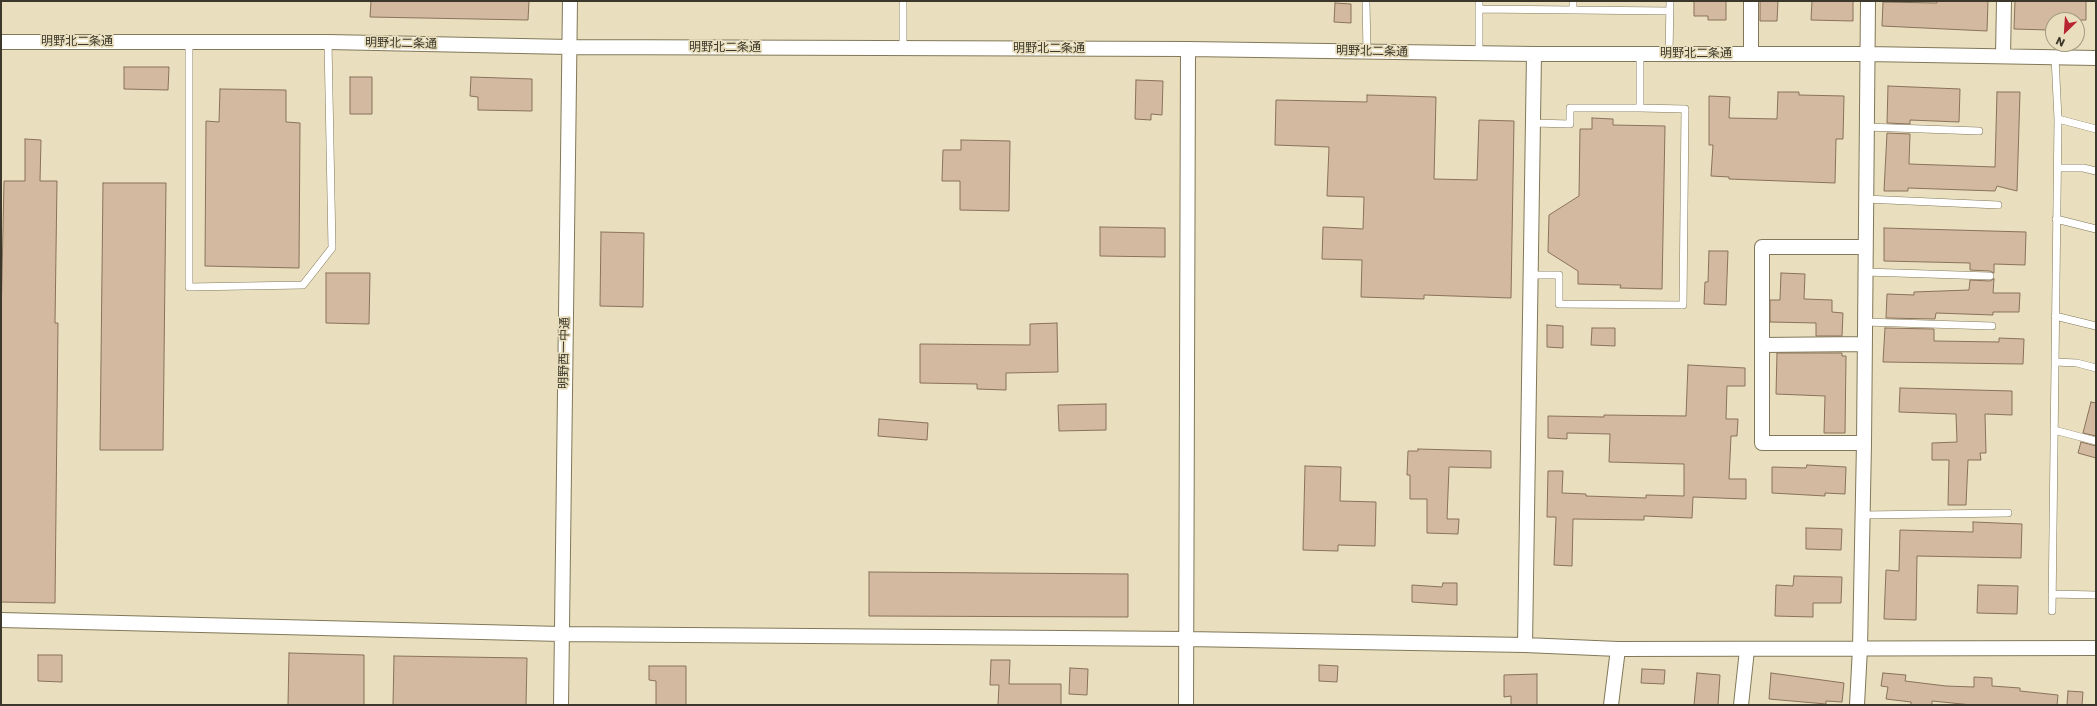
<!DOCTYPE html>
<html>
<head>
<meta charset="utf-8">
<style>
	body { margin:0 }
	#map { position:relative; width:2097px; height:706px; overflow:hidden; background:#e9debd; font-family:Poppins,sans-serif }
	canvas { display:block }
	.frame { position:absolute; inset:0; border:2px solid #3b372a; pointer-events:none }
	.north { position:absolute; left:2045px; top:12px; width:40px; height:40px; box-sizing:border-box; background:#e9debd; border:1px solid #a39b82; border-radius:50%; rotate:205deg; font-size:11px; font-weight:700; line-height:16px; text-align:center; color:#3b372a }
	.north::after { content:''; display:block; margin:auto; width:14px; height:18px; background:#b62531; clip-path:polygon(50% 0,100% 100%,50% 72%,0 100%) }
</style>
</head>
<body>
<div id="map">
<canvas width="2097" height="706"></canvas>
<div class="frame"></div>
<div class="north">N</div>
</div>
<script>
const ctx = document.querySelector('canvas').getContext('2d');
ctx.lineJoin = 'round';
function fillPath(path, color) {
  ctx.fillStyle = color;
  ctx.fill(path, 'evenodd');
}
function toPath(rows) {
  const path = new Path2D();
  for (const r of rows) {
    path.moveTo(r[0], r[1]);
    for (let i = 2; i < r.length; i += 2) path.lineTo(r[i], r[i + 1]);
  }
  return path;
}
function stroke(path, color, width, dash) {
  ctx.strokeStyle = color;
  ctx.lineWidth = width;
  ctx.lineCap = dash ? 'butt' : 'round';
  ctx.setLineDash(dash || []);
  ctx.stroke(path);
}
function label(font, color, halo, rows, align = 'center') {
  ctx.font = font + ' Poppins,"Noto Sans JP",sans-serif';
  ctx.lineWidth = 3.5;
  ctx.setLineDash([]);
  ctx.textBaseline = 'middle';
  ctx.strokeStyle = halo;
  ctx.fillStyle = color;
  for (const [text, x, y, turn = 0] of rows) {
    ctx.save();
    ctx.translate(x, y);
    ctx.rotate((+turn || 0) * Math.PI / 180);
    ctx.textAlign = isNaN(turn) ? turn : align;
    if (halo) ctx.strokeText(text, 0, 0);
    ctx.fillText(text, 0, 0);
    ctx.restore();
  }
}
const building = toPath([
	[371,1,529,1,528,20,370,17,371,1],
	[1694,1,1726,1,1726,20,1708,20,1708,16,1694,16,1694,1],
	[1760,1,1778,1,1777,21,1760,21,1760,1],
	[1812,1,1853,1,1853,21,1811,20,1812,1],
	[1937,1,1988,1,1987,31,1882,26,1883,2,1937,3,1937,1],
	[2015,1,2086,1,2086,20,2050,20,2049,30,2014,29,2015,1],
	[1335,3,1351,4,1351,23,1334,22,1335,3],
	[124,67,169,67,168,90,124,89,124,67],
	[350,77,372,77,372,114,350,114,350,77],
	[471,77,532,79,532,111,478,110,478,97,470,96,471,77],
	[1136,80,1163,81,1162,115,1151,114,1151,120,1135,119,1136,80],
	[1888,86,1960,89,1959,122,1910,120,1910,124,1887,123,1888,86],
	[220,89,286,90,286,122,300,123,299,268,205,266,206,121,219,122,220,89],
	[1778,92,1799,92,1799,95,1844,96,1843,139,1836,139,1835,183,1729,179,1729,177,1711,176,1713,145,1709,145,1709,96,1730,97,1729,118,1777,119,1778,92],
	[1997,92,2020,92,2017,191,1997,186,1995,191,1908,188,1908,191,1884,191,1887,133,1910,134,1909,164,1995,167,1997,92],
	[1367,95,1436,97,1434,179,1477,180,1479,120,1514,121,1511,298,1424,295,1424,299,1361,297,1362,260,1322,259,1323,227,1363,229,1364,197,1327,196,1329,147,1275,145,1276,100,1367,102,1367,95],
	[1592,118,1613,119,1613,125,1665,126,1662,289,1620,288,1621,285,1578,284,1578,271,1548,252,1549,215,1579,196,1580,129,1592,129,1592,118],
	[25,139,41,140,40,181,57,181,55,323,58,323,55,603,1,602,1,322,4,181,25,181,25,139],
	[961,140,1010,141,1009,211,960,210,960,181,942,181,943,150,961,150,961,140],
	[103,183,166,183,163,450,100,450,103,183],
	[1100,227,1165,228,1165,257,1100,256,1100,227],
	[1884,228,2026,232,2025,265,1994,264,1994,273,1990,271,1970,270,1970,263,1884,261,1884,228],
	[601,232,644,233,643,307,600,306,601,232],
	[1709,251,1728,251,1726,305,1704,304,1705,282,1708,282,1709,251],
	[326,273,370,273,369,324,326,323,326,273],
	[1781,273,1805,274,1804,299,1832,300,1832,312,1843,313,1842,336,1816,336,1816,323,1770,322,1770,300,1780,300,1781,273],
	[1994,279,1993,293,2020,293,2019,312,1993,312,1993,315,1936,313,1935,319,1886,318,1887,294,1914,295,1914,292,1969,290,1970,280,1990,281,1994,279],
	[1057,323,1058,372,1006,373,1006,390,977,389,977,384,920,383,920,344,1030,345,1030,324,1057,323],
	[1547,325,1563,326,1563,348,1547,347,1547,325],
	[1592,328,1615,328,1615,346,1591,345,1592,328],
	[1885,328,1934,329,1934,341,1999,342,1999,338,2024,339,2023,364,1883,362,1885,328],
	[1777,353,1842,353,1842,356,1846,356,1845,433,1824,433,1825,396,1776,394,1777,353],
	[1688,365,1745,368,1745,386,1727,386,1726,419,1738,419,1737,436,1731,436,1729,479,1746,479,1746,499,1693,497,1692,518,1644,516,1644,520,1573,519,1572,566,1554,565,1556,517,1547,517,1548,471,1563,471,1562,493,1586,494,1586,496,1646,498,1646,495,1684,496,1684,464,1609,462,1610,434,1567,433,1567,439,1548,438,1548,416,1604,417,1604,415,1686,416,1688,365],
	[1900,388,2012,391,2012,415,1985,414,1986,453,1980,453,1981,460,1968,460,1966,505,1948,505,1949,460,1932,460,1932,443,1957,442,1956,414,1899,412,1900,388],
	[2091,402,2096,403,2096,436,2083,433,2091,402],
	[1106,404,1106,430,1059,431,1058,405,1106,404],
	[879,419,928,423,927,440,878,436,879,419],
	[2081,442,2096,446,2096,458,2078,453,2081,442],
	[1418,449,1491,451,1491,468,1449,467,1447,519,1459,519,1458,534,1427,533,1427,499,1410,499,1410,475,1407,475,1408,451,1418,451,1418,449],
	[1807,465,1846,467,1845,494,1825,493,1825,496,1772,493,1772,467,1806,468,1807,465],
	[1305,466,1341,467,1340,501,1376,502,1375,546,1338,545,1338,551,1303,550,1305,466],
	[1973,522,2022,524,2021,558,1917,556,1916,620,1884,619,1886,570,1899,571,1900,530,1973,532,1973,522],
	[1806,528,1842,529,1841,550,1806,549,1806,528],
	[869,572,1128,574,1128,617,869,616,869,572],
	[1794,576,1842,577,1841,603,1813,603,1813,617,1775,616,1776,585,1793,586,1794,576],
	[1443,583,1457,583,1457,605,1412,602,1412,585,1442,587,1443,583],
	[1978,585,2018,586,2017,614,1977,613,1978,585],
	[289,653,364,655,364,705,288,705,289,653],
	[38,655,62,655,62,682,38,681,38,655],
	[394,656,527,658,526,705,393,705,394,656],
	[991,660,1010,660,1009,684,1061,684,1061,705,998,705,999,685,990,685,991,660],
	[1319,665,1338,666,1337,682,1319,681,1319,665],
	[649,666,686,666,686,705,656,705,656,681,649,680,649,666],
	[1070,668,1088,669,1087,695,1069,694,1070,668],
	[1642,669,1665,670,1664,684,1641,683,1642,669],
	[1697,673,1720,675,1718,705,1694,705,1697,673],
	[1771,673,1844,683,1842,702,1826,701,1826,704,1769,699,1771,673],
	[1883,673,1906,675,1905,681,1946,686,1974,687,1974,677,1992,678,1992,686,2020,688,2020,691,2058,695,2057,705,1972,705,1932,701,1932,705,1911,705,1911,702,1886,699,1888,687,1881,686,1883,673],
	[1537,674,1537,705,1511,705,1511,696,1504,697,1504,675,1537,674],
	[2068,691,2083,692,2082,705,2067,705,2068,691]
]);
fillPath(building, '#d2b99f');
stroke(building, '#89725a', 1);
const service = toPath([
	[903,1,903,49],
	[1366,1,1367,52],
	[1479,9,1670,11],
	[1573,10,1573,1],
	[189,42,189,287,303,285,332,248,328,42],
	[1479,53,1479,1],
	[1669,54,1670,1],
	[2058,119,2096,129],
	[1533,123,1570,124,1570,108,1640,108],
	[1866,127,1979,131],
	[2057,168,2083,168,2096,171],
	[1865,199,1998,205],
	[2056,219,2096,229],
	[1865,272,1990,276],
	[1531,275,1559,275,1559,304,1683,305,1685,109,1640,108,1640,53],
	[2055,316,2096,326],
	[1865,322,1992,326],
	[2055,362,2077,363,2096,368],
	[2054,430,2096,441],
	[1863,515,2008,513],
	[2052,594,2096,595],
	[2052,611,2058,119,2055,57]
]);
const minor = toPath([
	[1,42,328,42,569,47,1188,49,1534,54,1867,54,2096,58],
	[1751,54,1751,1],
	[2003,56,2004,1],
	[1762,345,1864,344],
	[1864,443,1762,443,1762,247,1865,247],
	[1,620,561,634,1187,639,1525,645,1618,649,2096,648],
	[1525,645,1534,54],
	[561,705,570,1],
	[1186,705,1188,49],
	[1611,705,1618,649],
	[1741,705,1747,650],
	[1857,705,1860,648,1864,443,1868,1]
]);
stroke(service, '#827859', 8);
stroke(minor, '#827859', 16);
stroke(service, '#fff', 7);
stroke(minor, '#fff', 14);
label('12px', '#3b372a', '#e9debd', [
	["明野北二条通",77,42],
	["明野北二条通",401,44,1],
	["明野北二条通",725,48],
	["明野北二条通",1049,49],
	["明野北二条通",1372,52,1],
	["明野北二条通",1696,54],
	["明野西一中通",565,353,-89]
]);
</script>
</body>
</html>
